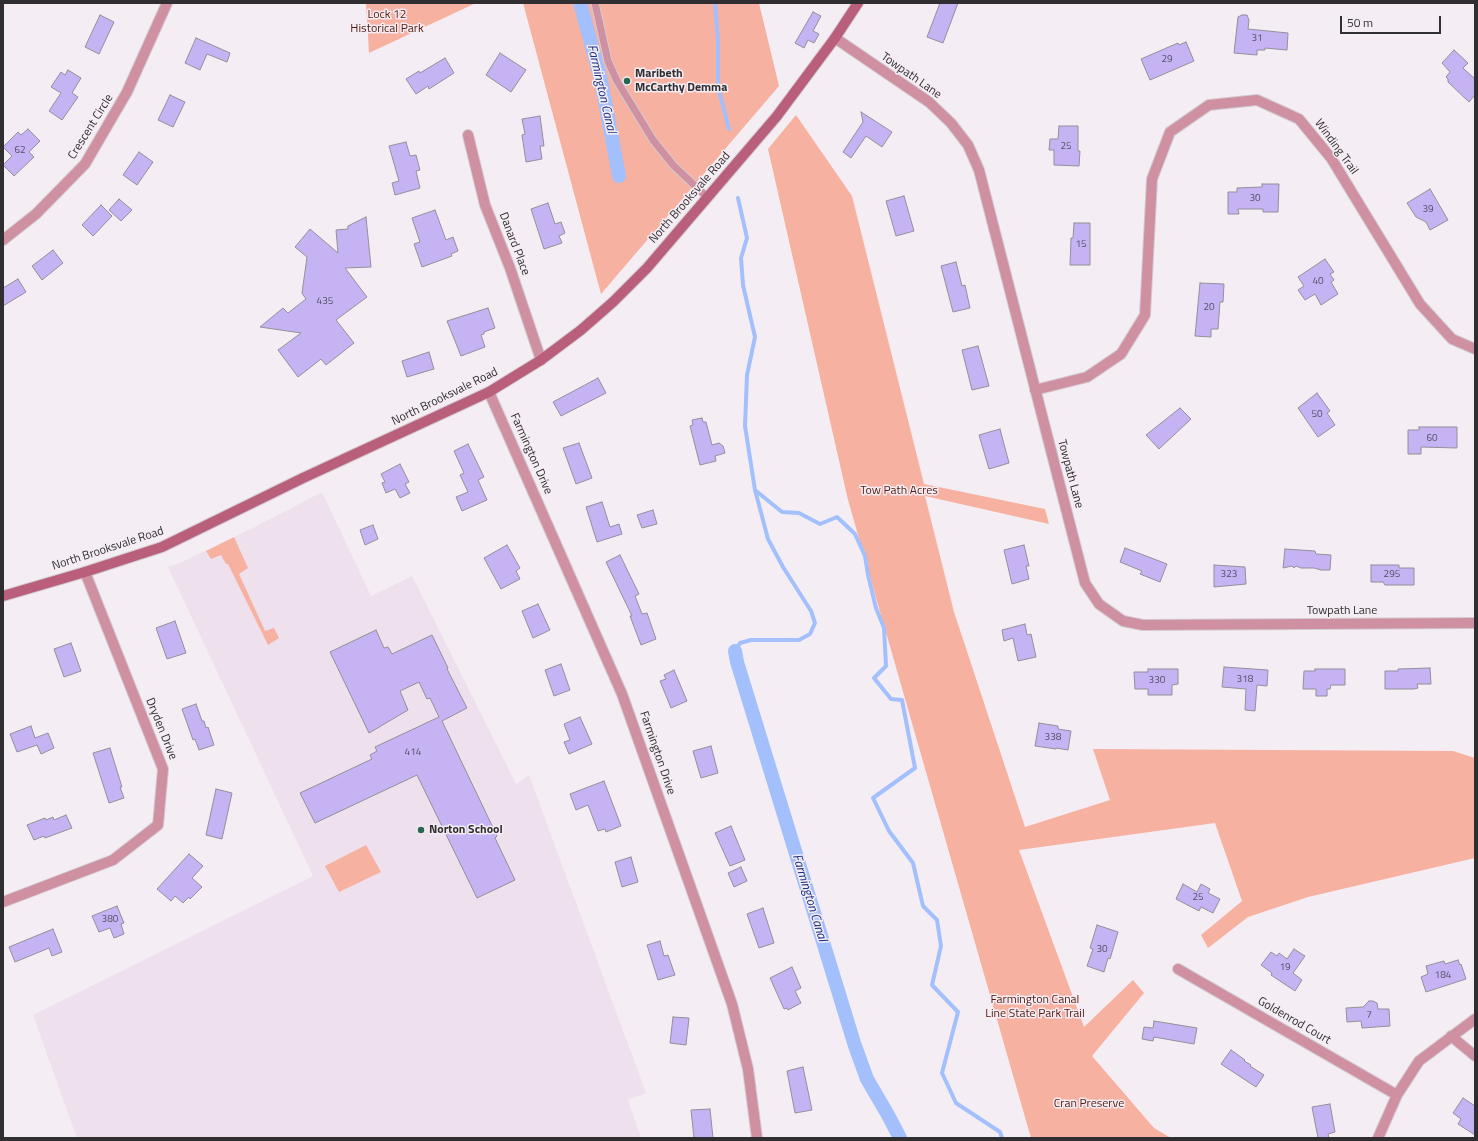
<!DOCTYPE html>
<html>
<head>
<meta charset="utf-8">
<style>
	body { margin:0 }
	#map { position:relative; width:1478px; height:1141px; overflow:hidden; background:#f5edf4; font-family:"Titillium Web",sans-serif }
	canvas { display:block }
	.frame { position:absolute; inset:0; border:4px solid #312e31; pointer-events:none }
	.scale { position:absolute; left:1340px; top:16px; width:101px; height:18px; box-sizing:border-box; border:2px solid #312e31; border-top:0; padding-left:5px; font-size:12px; line-height:14px; white-space:nowrap; color:#312e31; -webkit-text-stroke:3px #f5edf4; paint-order:stroke }
</style>
</head>
<body>
<div id="map">
<canvas width="1478" height="1141"></canvas>
<div class="frame"></div>
<div class="scale">50 m</div>
</div>
<script>
const ctx = document.querySelector('canvas').getContext('2d');
ctx.lineJoin = 'round';
function fillPath(path, color) {
  ctx.fillStyle = color;
  ctx.fill(path, 'evenodd');
}
function toPath(rows) {
  const path = new Path2D();
  for (const r of rows) {
    path.moveTo(r[0], r[1]);
    for (let i = 2; i < r.length; i += 2) path.lineTo(r[i], r[i + 1]);
  }
  return path;
}
function stroke(path, color, width, dash) {
  ctx.strokeStyle = color;
  ctx.lineWidth = width;
  ctx.lineCap = dash ? 'butt' : 'round';
  ctx.setLineDash(dash || []);
  ctx.stroke(path);
}
function label(font, color, halo, rows, align = 'center') {
  ctx.font = font + ' "Titillium Web",sans-serif';
  ctx.lineWidth = 3;
  ctx.setLineDash([]);
  ctx.textBaseline = 'middle';
  ctx.strokeStyle = halo;
  ctx.fillStyle = color;
  for (const [text, x, y, turn = 0] of rows) {
    ctx.save();
    ctx.translate(x, y);
    ctx.rotate((+turn || 0) * Math.PI / 180);
    ctx.textAlign = isNaN(turn) ? turn : align;
    if (halo) ctx.strokeText(text, 0, 0);
    ctx.fillText(text, 0, 0);
    ctx.restore();
  }
}
fillPath(toPath([
	[322,492,371,596,412,576,516,784,529,775,646,1093,628,1100,641,1138,77,1138,33,1015,313,876,168,567,180,563,255,527]
]), '#eee0ec');
fillPath(toPath([
	[366,3,476,3,369,53],
	[523,3,759,3,779,86,601,294],
	[796,115,852,196,924,484,1045,509,1049,524,925,496,954,612,1025,827,1110,800,1093,749,1453,751,1475,758,1475,858,1308,897,1248,917,1208,948,1201,935,1242,901,1215,823,1019,850,1084,1027,1133,980,1144,993,1092,1056,1154,1128,1171,1138,1031,1138,848,500,768,149],
	[234,537,248,568,239,574,265,631,274,628,279,638,268,645,228,564,226,564,221,555,211,559,206,551],
	[366,845,381,872,339,892,325,866]
]), '#f7b1a1');
stroke(toPath([
	[715,3,718,41,718,87,729,129],
	[755,490,782,512,799,513,820,524,837,517,855,534,865,556,868,575,876,608,884,628,886,666,874,678,891,699,902,700,915,768,873,798,889,831,913,863,923,906,937,920,941,946,932,985,958,1012,942,1073,956,1103,1000,1132,1002,1138],
	[735,651,740,643,751,640,799,640,810,634,815,623,811,611,783,567,768,539,755,490,745,426,747,375,755,337,743,285,741,258,747,238,738,198]
]), '#a3c0fd', 4);
stroke(toPath([
	[580,3,601,80,619,176],
	[735,651,737,662,855,1046,867,1079,888,1115,900,1138]
]), '#a3c0fd', 14);
const building = toPath([
	[940,3,958,3,943,43,927,37,940,3],
	[813,12,821,16,813,31,819,34,814,43,808,40,804,48,795,43,813,12],
	[100,15,114,22,99,54,85,47,100,15],
	[1242,15,1247,15,1249,20,1248,29,1288,33,1287,50,1265,48,1265,50,1257,50,1257,55,1234,53,1238,17,1242,15],
	[196,38,230,53,227,62,207,54,200,70,185,63,196,38],
	[1186,42,1194,61,1150,80,1141,59,1178,43,1179,45,1186,42],
	[1454,50,1468,63,1463,68,1475,79,1475,95,1469,102,1448,82,1448,79,1446,77,1450,72,1442,63,1454,50],
	[500,53,526,70,511,92,486,75,500,53],
	[445,58,454,73,429,89,428,86,416,94,406,79,419,71,420,73,445,58],
	[68,70,81,78,72,93,78,97,62,120,49,111,61,93,51,87,61,72,65,75,68,70],
	[170,95,185,102,173,127,158,120,170,95],
	[861,112,892,132,882,147,866,136,851,158,843,152,863,122,861,112],
	[540,116,544,146,540,146,542,159,526,162,522,135,525,134,522,119,540,116],
	[1059,126,1078,126,1078,151,1080,151,1079,166,1054,165,1054,150,1049,150,1050,139,1058,139,1059,126],
	[28,129,40,141,29,152,34,157,14,176,3,165,12,156,3,147,18,132,21,135,28,129],
	[406,142,410,156,416,155,420,170,416,171,420,188,395,195,392,183,399,181,389,146,406,142],
	[139,152,153,162,137,185,123,175,139,152],
	[1262,184,1279,184,1278,212,1263,212,1263,209,1238,209,1239,214,1228,214,1228,192,1237,192,1237,188,1262,187,1262,184],
	[1430,189,1448,220,1430,230,1426,222,1416,217,1407,203,1430,189],
	[904,196,914,231,896,236,886,201,904,196],
	[119,199,132,210,121,221,109,210,119,199],
	[548,203,555,224,561,222,565,233,559,236,562,243,544,249,531,209,548,203],
	[101,205,112,216,93,236,82,225,101,205],
	[435,210,446,240,453,237,458,251,451,254,452,256,422,267,414,244,420,242,412,218,435,210],
	[366,217,371,267,345,268,367,297,336,320,354,343,326,365,321,359,298,377,278,350,301,333,260,327,283,308,288,313,306,299,302,293,307,257,295,247,310,229,338,253,336,230,348,229,348,226,366,217],
	[1074,223,1090,223,1090,265,1070,265,1071,238,1073,238,1074,223],
	[53,250,63,263,42,280,32,266,53,250],
	[1325,259,1334,272,1330,274,1334,280,1331,282,1338,294,1321,305,1315,294,1305,300,1298,290,1304,286,1298,277,1325,259],
	[956,262,962,286,965,285,970,308,953,312,941,266,956,262],
	[18,279,26,292,3,306,3,288,18,279],
	[1200,283,1224,284,1223,302,1220,302,1218,329,1211,329,1211,337,1195,336,1200,283],
	[488,308,495,328,484,332,484,334,481,335,485,347,461,356,447,321,488,308],
	[978,346,989,386,972,390,962,350,978,346],
	[429,352,434,369,407,377,402,361,429,352],
	[598,378,606,393,561,416,553,402,598,378],
	[1317,393,1330,411,1327,413,1335,425,1318,437,1298,408,1317,393],
	[1180,408,1191,419,1159,449,1146,435,1180,408],
	[702,418,703,422,706,422,712,445,719,443,723,446,725,453,715,456,716,461,700,465,690,426,693,425,692,420,702,418],
	[1419,427,1457,427,1457,448,1421,447,1421,454,1408,454,1408,430,1419,430,1419,427],
	[1000,429,1009,463,989,469,979,435,1000,429],
	[579,443,592,478,576,484,563,448,579,443],
	[468,444,484,477,478,480,487,500,462,511,456,497,468,492,460,475,464,473,454,451,468,444],
	[400,464,409,482,405,484,410,493,400,498,395,489,386,493,382,483,385,482,381,474,400,464],
	[602,502,610,527,619,524,622,534,597,542,586,507,602,502],
	[653,510,657,524,642,528,637,515,653,510],
	[373,525,378,539,365,545,360,530,373,525],
	[507,545,520,568,516,571,520,579,501,589,484,558,507,545],
	[1024,545,1029,566,1026,566,1029,579,1012,584,1004,550,1024,545],
	[1125,548,1167,564,1160,582,1140,574,1142,571,1120,562,1125,548],
	[1285,549,1315,551,1316,554,1331,555,1330,570,1321,570,1314,568,1301,568,1296,566,1294,568,1292,566,1283,568,1285,549],
	[620,555,639,594,635,596,642,614,647,613,656,639,641,645,630,616,632,616,606,562,620,555],
	[1214,565,1245,567,1246,584,1214,587,1214,565],
	[1371,565,1399,565,1399,568,1414,568,1414,585,1385,585,1383,582,1371,582,1371,565],
	[538,604,550,630,533,638,522,611,538,604],
	[175,621,186,653,167,659,156,628,175,621],
	[1025,624,1027,635,1031,634,1036,657,1018,661,1013,638,1004,641,1002,630,1025,624],
	[376,630,384,648,388,647,392,654,432,635,448,668,447,669,467,708,442,721,497,836,495,838,515,880,477,898,417,775,315,823,300,793,372,759,370,755,377,751,375,747,439,717,430,698,427,699,419,682,400,691,408,710,369,733,330,652,376,630],
	[71,643,81,671,64,677,54,649,71,643],
	[561,664,570,690,554,696,545,670,561,664],
	[1224,667,1268,670,1267,686,1257,685,1255,711,1245,710,1246,689,1222,687,1224,667],
	[1430,668,1431,684,1417,684,1418,688,1414,689,1385,689,1385,671,1398,671,1398,669,1430,668],
	[1148,669,1178,669,1178,684,1172,685,1172,695,1148,695,1148,689,1135,689,1134,672,1148,672,1148,669],
	[1315,669,1345,669,1345,685,1331,685,1330,689,1327,689,1327,696,1316,696,1316,689,1303,689,1304,671,1315,671,1315,669],
	[674,670,687,701,671,708,660,681,666,679,664,675,674,670],
	[196,704,202,721,204,721,206,728,208,727,214,745,199,750,195,739,193,740,182,709,196,704],
	[580,717,592,744,569,754,564,742,570,740,564,724,580,717],
	[1039,723,1058,726,1058,729,1071,731,1068,750,1056,748,1056,749,1035,746,1039,723],
	[31,726,35,738,48,733,54,748,41,754,37,745,17,752,10,734,31,726],
	[711,746,718,773,701,778,693,751,711,746],
	[110,748,122,787,120,787,124,798,109,803,93,753,110,748],
	[604,781,621,826,606,832,605,829,598,831,588,805,576,810,570,794,604,781],
	[216,789,232,793,222,839,206,835,216,789],
	[66,815,72,828,45,838,44,836,34,840,27,825,45,818,46,820,53,817,54,820,66,815],
	[731,826,745,860,730,866,715,833,731,826],
	[189,854,203,866,192,878,202,887,190,899,189,897,183,903,175,896,171,901,157,889,189,854],
	[631,857,638,882,622,887,615,862,631,857],
	[741,867,747,881,734,887,728,873,741,867],
	[1183,884,1197,892,1201,884,1210,889,1208,893,1220,899,1213,913,1201,907,1199,911,1176,899,1183,884],
	[117,906,124,923,121,924,124,934,114,938,110,928,99,932,92,916,117,906],
	[763,908,774,943,759,948,747,914,763,908],
	[1097,925,1118,932,1110,959,1108,958,1104,972,1087,966,1093,949,1090,948,1097,925],
	[53,929,62,952,52,956,49,948,15,962,9,947,53,929],
	[660,941,664,956,668,955,675,975,658,980,647,945,660,941],
	[1294,949,1305,956,1293,973,1302,980,1295,991,1271,975,1272,973,1261,965,1271,952,1277,956,1279,953,1287,959,1294,949],
	[1458,960,1460,965,1461,964,1466,979,1426,992,1421,977,1428,974,1426,966,1444,961,1445,964,1458,960],
	[792,967,801,988,795,991,801,1003,788,1010,787,1008,784,1009,770,978,792,967],
	[1369,1001,1373,1001,1377,1003,1378,1009,1389,1009,1390,1026,1362,1028,1361,1021,1347,1022,1346,1008,1363,1007,1369,1001],
	[673,1017,689,1018,686,1045,670,1043,673,1017],
	[1154,1021,1197,1028,1194,1044,1154,1037,1153,1041,1142,1039,1144,1027,1153,1028,1154,1021],
	[1231,1050,1245,1060,1244,1061,1251,1065,1250,1066,1264,1075,1256,1087,1221,1064,1231,1050],
	[803,1067,812,1110,795,1113,787,1071,803,1067],
	[1463,1098,1475,1106,1475,1135,1458,1124,1461,1119,1453,1113,1463,1098],
	[1330,1104,1335,1132,1328,1134,1329,1138,1318,1138,1312,1107,1330,1104],
	[710,1109,713,1138,694,1138,691,1110,710,1109]
]);
fillPath(building, '#c5b3f4');
stroke(building, '#929098', 1);
const service = toPath([
	[595,3,608,61,617,81,653,140,673,165,708,198]
]);
const minor = toPath([
	[835,38,929,102,951,123,968,145,979,170,1085,583,1099,604,1123,621,1143,625,1475,623],
	[468,135,485,205,510,268,541,360],
	[3,240,36,214,85,164,127,92,167,3],
	[1035,390,1087,377,1121,354,1145,315,1152,179,1170,132,1209,105,1257,100,1299,119,1331,158,1420,304,1452,339,1475,349],
	[489,392,622,694,732,1004,748,1069,757,1138],
	[3,902,113,860,158,825,163,769,85,572],
	[1178,969,1397,1095],
	[1451,1036,1475,1056],
	[1378,1138,1397,1095,1419,1061,1475,1019]
]);
const secondary = toPath([
	[3,596,85,572,162,547,303,478,489,392,541,360,581,330,613,302,647,268,777,116,835,38,858,3]
]);
stroke(service, '#d2cbd1', 9);
stroke(minor, '#d2cbd1', 12);
stroke(secondary, '#d2cbd1', 12);
stroke(service, '#cf90a1', 7);
stroke(minor, '#cf90a1', 10);
stroke(secondary, '#ba5f7b', 10);
for (const [x, y, r, color] of [
	[627,81,4,"#296652"],
	[421,830,4,"#296652"]
]) {
  const dot = new Path2D();
  dot.arc(x, y, r, 0, 2 * Math.PI);
  ctx.fillStyle = color;
  ctx.fill(dot);
  stroke(dot, '#f5edf4', 1.5);
}
label('10px', '#564f62', null, [
	["31",1257,39],
	["29",1167,60],
	["25",1066,147],
	["62",20,151],
	["30",1255,199],
	["39",1428,210],
	["15",1081,245],
	["40",1318,282],
	["435",325,302],
	["20",1209,308],
	["50",1317,415],
	["60",1432,439],
	["323",1229,575],
	["295",1392,575],
	["318",1245,680],
	["330",1157,681],
	["338",1053,738],
	["414",413,753],
	["25",1198,898],
	["380",110,920],
	["30",1102,950],
	["19",1285,968],
	["184",1443,976],
	["7",1369,1016]
]);
label('12px', '#521a0d', '#f5edf4', [
	["Lock 12",387,15],
	["Historical Park",387,29],
	["Tow Path Acres",899,491],
	["Farmington Canal",1035,1000],
	["Line State Park Trail",1035,1014],
	["Cran Preserve",1089,1104]
]);
label('bold 12px', '#312e31', '#f5edf4', [
	["Maribeth",635,74],
	["McCarthy Demma",635,88],
	["Norton School",429,830]
], 'left');
label('12px', '#312e31', '#f5edf4', [
	["Towpath Lane",911,76,35],
	["Crescent Circle",91,127,-58],
	["Winding Trail",1336,147,54],
	["North Brooksvale Road",690,198,-49],
	["Danard Place",514,244,69],
	["North Brooksvale Road",445,397,-26],
	["Farmington Drive",531,454,66],
	["Towpath Lane",1070,474,75],
	["North Brooksvale Road",108,549,-18],
	["Towpath Lane",1342,611],
	["Dryden Drive",161,729,68],
	["Farmington Drive",657,753,71],
	["Goldenrod Court",1294,1021,30]
]);
label('italic 13px', '#142f84', '#f5edf4', [
	["Farmington Canal",601,89,77],
	["Farmington Canal",809,898,73]
]);
</script>
</body>
</html>
